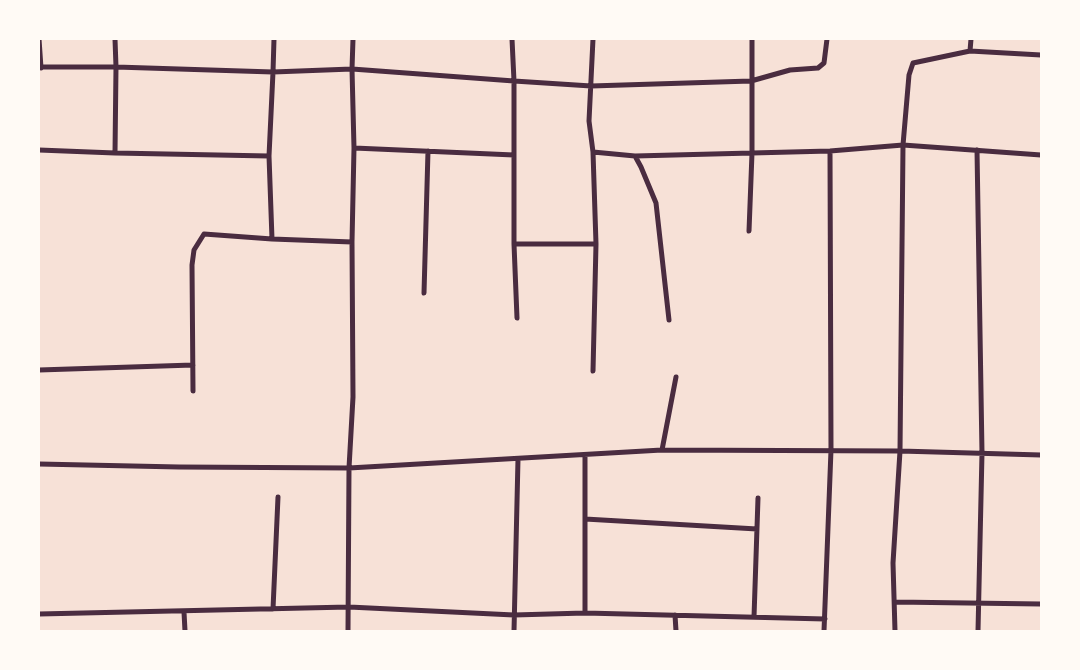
<!DOCTYPE html>
<html>
<head>
<meta charset="utf-8">
<style>
	body { margin:0 }
	#map { position:relative; width:1080px; height:670px; overflow:hidden; background:#f7e1d7; font-family:Lato,sans-serif }
	canvas { display:block }
	.frame { position:absolute; inset:0; border:40px solid #fffaf5; pointer-events:none }
</style>
</head>
<body>
<div id="map">
<canvas width="1080" height="670"></canvas>
<div class="frame"></div>
</div>
<script>
const ctx = document.querySelector('canvas').getContext('2d');
ctx.lineJoin = 'round';
function toPath(rows) {
  const path = new Path2D();
  for (const r of rows) {
    path.moveTo(r[0], r[1]);
    for (let i = 2; i < r.length; i += 2) path.lineTo(r[i], r[i + 1]);
  }
  return path;
}
function stroke(path, color, width, dash) {
  ctx.strokeStyle = color;
  ctx.lineWidth = width;
  ctx.lineCap = dash ? 'butt' : 'round';
  ctx.setLineDash(dash || []);
  ctx.stroke(path);
}
stroke(toPath([
	[39,39,41,68],
	[353,39,352,69,354,148,352,242,272,239,269,156,273,72,352,69,514,81,514,244,517,318],
	[512,39,514,81,591,86,751,81,790,70,818,68,824,63,827,39],
	[593,39,589,121,593,152,635,156,641,167,656,203,669,320],
	[971,39,970,51,1041,55],
	[39,67,116,67,115,39],
	[354,148,514,155],
	[39,150,115,153],
	[977,150,982,453,978,631],
	[269,156,115,153,116,67,273,72,274,39],
	[635,156,830,151,903,145,1041,155],
	[749,231,752,153,752,39],
	[514,244,596,244,593,152],
	[424,293,428,151],
	[39,370,193,365],
	[593,371,596,244],
	[193,391,192,265,194,250,204,234,272,239],
	[662,450,676,377],
	[585,455,585,613],
	[39,464,179,467,349,468,662,450,900,451,1041,455],
	[585,519,757,529],
	[895,602,1041,604],
	[273,609,278,497],
	[184,612,185,631],
	[39,614,349,607,514,615,585,613,825,619],
	[675,615,676,631],
	[754,617,758,498],
	[348,631,349,468,353,397,352,242],
	[514,631,518,459],
	[824,631,831,450,830,151],
	[895,631,893,563,900,451,903,145,909,75,913,63,970,51]
]), '#4a2c40', 5);
</script>
</body>
</html>
